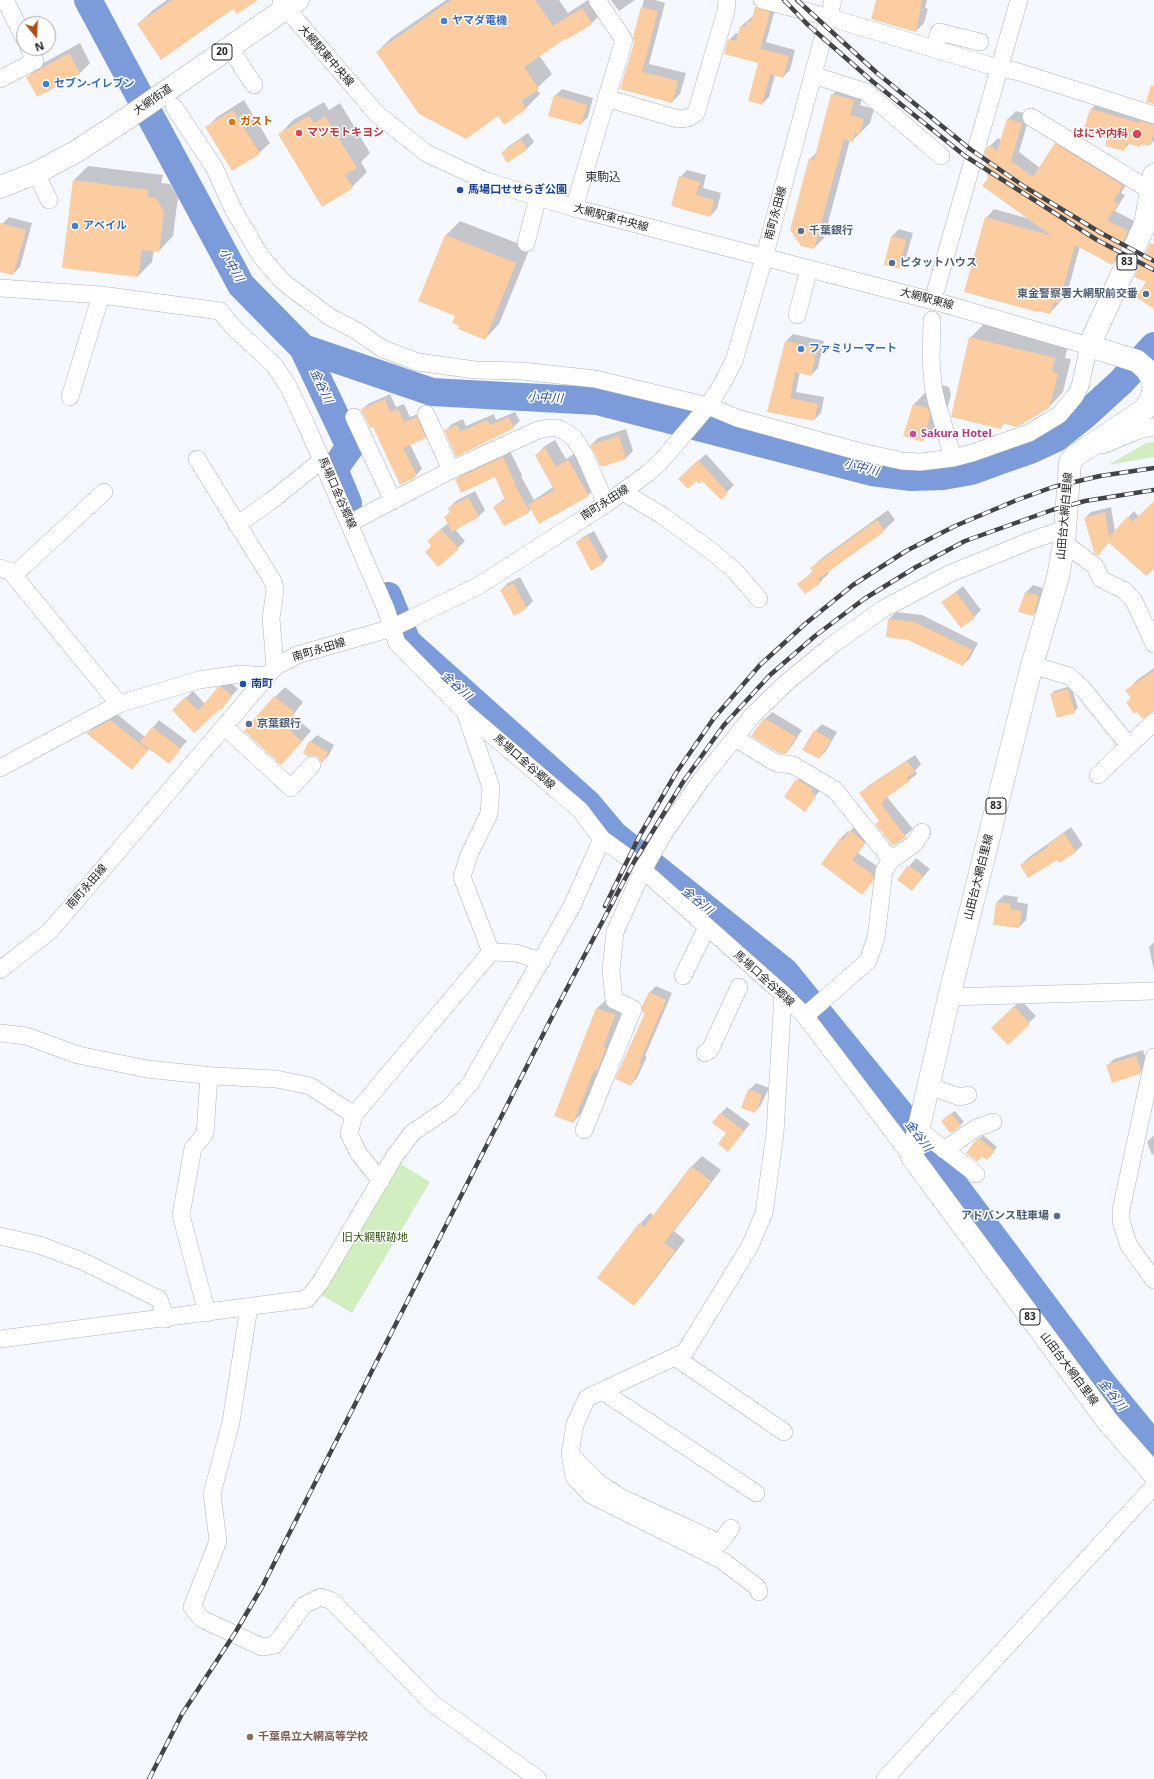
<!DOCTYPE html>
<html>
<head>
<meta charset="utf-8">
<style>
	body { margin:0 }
	#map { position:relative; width:1154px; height:1779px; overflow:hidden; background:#f5f8fe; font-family:"Noto Sans",sans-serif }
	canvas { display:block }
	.north { position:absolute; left:16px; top:16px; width:40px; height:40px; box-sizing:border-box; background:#fff; border:1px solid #a6a7a8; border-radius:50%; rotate:162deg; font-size:11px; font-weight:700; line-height:16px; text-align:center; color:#212326 }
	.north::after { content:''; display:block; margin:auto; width:14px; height:18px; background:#af4c13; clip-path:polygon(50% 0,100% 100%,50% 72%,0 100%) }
</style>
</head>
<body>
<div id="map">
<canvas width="1154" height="1779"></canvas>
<div class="north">N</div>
</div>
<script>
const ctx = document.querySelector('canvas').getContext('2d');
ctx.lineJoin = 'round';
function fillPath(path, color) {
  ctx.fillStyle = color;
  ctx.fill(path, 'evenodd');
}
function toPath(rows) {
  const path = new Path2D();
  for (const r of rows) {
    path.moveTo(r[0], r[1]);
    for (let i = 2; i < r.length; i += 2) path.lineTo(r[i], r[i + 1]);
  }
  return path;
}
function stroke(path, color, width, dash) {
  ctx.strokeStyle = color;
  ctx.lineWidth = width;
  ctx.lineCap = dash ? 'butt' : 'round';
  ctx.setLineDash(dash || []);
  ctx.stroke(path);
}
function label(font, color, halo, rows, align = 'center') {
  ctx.font = font + ' "Noto Sans","Noto Sans JP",sans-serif';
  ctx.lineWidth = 3;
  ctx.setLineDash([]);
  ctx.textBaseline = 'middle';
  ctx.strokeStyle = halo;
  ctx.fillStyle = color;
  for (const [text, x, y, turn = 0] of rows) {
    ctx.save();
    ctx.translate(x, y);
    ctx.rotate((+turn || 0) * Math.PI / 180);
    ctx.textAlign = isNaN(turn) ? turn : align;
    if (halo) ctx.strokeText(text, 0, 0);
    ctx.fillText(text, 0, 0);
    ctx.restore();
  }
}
fillPath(toPath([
	[1154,442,1154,457,1108,465,1146,443],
	[399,1163,430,1182,352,1313,321,1295]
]), '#d0eebf');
fillPath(toPath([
	[167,0,255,0,234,8,138,24,153,10],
	[446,0,559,0,568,13,588,0,600,0,606,9,592,23,566,39,565,37,539,55,552,74,536,89,540,94,525,109,498,115,377,52,391,38],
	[611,0,635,0,619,11],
	[644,0,655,0,665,3,649,64,686,73,680,94,672,102,621,89,635,43,634,37],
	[877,0,927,0,925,8,928,9,924,23,916,31],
	[762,1,776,6,766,42,795,50,790,70,783,77,775,75,769,97,762,104,759,62,729,40,736,33,739,34,741,26,753,16,756,7],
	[80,43,90,63,79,74,28,77,38,66],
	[842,85,864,90,860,105,874,109,870,123,852,141,850,140,824,238,814,248,810,159,818,151,832,95],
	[562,89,593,98,588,117,581,124,555,96],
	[1102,99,1154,111,1154,141,1150,145,1130,143,1123,150,1108,138,1091,109],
	[244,100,270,143,259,153,206,128,217,117],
	[324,102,329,110,340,103,370,153,361,162,367,172,352,187,322,205,279,135,293,120],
	[1016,111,1030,115,1019,152,1040,168,1056,144,1064,136,1131,177,1121,193,1125,195,1115,211,1136,222,1120,256,1112,264,1080,246,1067,294,1050,313,986,218,994,209,1030,219,990,178,990,146,998,138,1001,140,1008,119],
	[528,133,534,142,527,149,508,162,502,153,509,146],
	[88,166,163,175,161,183,170,184,178,197,173,236,159,251,154,250,152,262,138,276,73,181],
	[687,170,706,175,703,188,721,193,717,209,710,216,680,177],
	[9,217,32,223,20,267,13,274,0,271,0,232,2,224],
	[460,221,530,248,499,324,485,339,461,325,456,315,446,235],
	[899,229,913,233,905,261,898,268,892,236],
	[984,324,1069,343,1065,358,1071,359,1063,392,1049,407,1005,423,1000,428,970,338],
	[793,334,824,341,818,368,811,375,800,372,796,392,824,397,821,413,814,420,769,411,786,341],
	[935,383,949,387,951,395,944,419,923,440,905,435,914,404],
	[390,394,396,407,404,404,410,417,423,412,431,431,425,437,410,444,422,469,416,475,362,409,368,404],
	[515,412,520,421,513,427,456,455,445,431,452,424,463,419,466,426,494,414,496,420],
	[626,429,633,451,626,458,601,466,591,445,598,438],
	[555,440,566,459,577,452,597,486,588,495,531,509,529,511,494,507,505,498,495,476,456,480,463,473,510,451,522,475,521,476,534,500,553,487,536,455,545,446],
	[706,454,734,485,721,498,702,480,686,472],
	[475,491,485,510,478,517,455,529,465,541,458,548,432,546,435,534,448,523,445,517,451,511,449,508,456,501],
	[1154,502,1154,566,1109,542,1098,555,1085,518,1091,512,1111,507,1115,532,1134,511,1139,517],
	[888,510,895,520,884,530,828,571,829,573,820,582,799,584,813,571,811,568,822,558],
	[594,531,608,557,603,563,591,569,577,542,583,537],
	[520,577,533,601,526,608,501,590,508,583],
	[1033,585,1046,589,1040,608,1033,615,1020,611,1026,592],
	[963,586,981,610,974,617,943,602],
	[896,612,922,615,978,643,970,658,963,665,889,619],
	[1154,668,1154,709,1127,702,1131,698,1127,691,1137,680],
	[228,680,238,689,227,701,194,732,173,710,193,691,205,704,219,688],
	[1071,686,1078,708,1074,712,1051,695,1054,691],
	[285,687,303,702,293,715,311,731,291,754,275,697],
	[772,712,802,730,792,746,785,753,765,719],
	[117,714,145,737,159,720,187,741,169,762,150,748,132,768,87,733,94,727],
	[822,724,837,732,826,751,819,758,804,749,815,731],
	[317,735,334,745,329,755,322,762,310,742],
	[915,755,921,764,915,771,917,774,887,797,913,829,893,845,880,821,861,793,868,786],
	[804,772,822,788,804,810,785,797],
	[857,824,871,836,858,853,880,868,879,873,862,894,822,863,841,838,848,831,849,833],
	[1071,827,1083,845,1076,851,1060,862,1057,858,1021,865,1028,858],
	[916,858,930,869,912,890,898,880],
	[1004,895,1018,897,1017,902,1028,904,1026,920,1019,927,997,902],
	[1154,942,1154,971,1149,947],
	[656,986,672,993,645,1056,647,1057,637,1078,630,1085,649,993],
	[608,998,625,1004,613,1036,616,1038,584,1111,573,1122,597,1008],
	[1021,1000,1036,1016,1008,1043,999,1021],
	[1143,1050,1147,1063,1147,1066,1140,1073,1107,1066,1114,1059],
	[756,1083,769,1088,761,1105,754,1112,749,1090],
	[727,1107,750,1124,728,1151,727,1133,720,1114],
	[955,1111,964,1122,951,1132,945,1118],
	[983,1135,997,1147,990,1156,976,1142],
	[1154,1135,1154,1154,1152,1155,1147,1142],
	[702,1156,721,1170,674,1231,685,1240,644,1294,634,1304,640,1224,650,1213,654,1216,691,1167]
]), '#0003');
stroke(toPath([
	[88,0,241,285,303,348,432,392,597,401,872,472,911,477,943,476,971,471,1001,460,1030,450,1056,438,1086,414,1121,382,1154,346],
	[303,348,350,447,334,469,348,503],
	[388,596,407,642,588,804,614,835,785,972,904,1118,1102,1383,1154,1446]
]), '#7c9bda', 28);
fillPath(toPath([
	[172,0,258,0,237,14,233,9,161,60,137,24],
	[451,0,535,0,553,26,582,8,592,24,566,40,565,39,524,67,539,89,521,101,526,109,504,125,498,116,466,139,419,114,376,52],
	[876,0,922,0,916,32,871,19],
	[641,7,658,11,642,72,678,81,672,103,620,89,634,43,633,37],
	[755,7,770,12,760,49,789,56,783,78,770,74,762,105,748,101,758,63,724,54,728,39,736,41,740,26,746,27,747,21,751,22],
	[69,53,80,74,37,97,26,77],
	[1151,85,1154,86,1154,104,1146,102],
	[831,94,854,100,850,115,864,119,860,134,855,133,853,142,844,139,814,249,801,246,790,230,809,158,814,160],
	[554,95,587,105,581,125,548,116],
	[1090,109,1139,123,1140,121,1154,125,1154,132,1150,146,1141,144,1140,147,1126,143,1124,151,1105,146,1107,138,1083,132],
	[233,110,260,154,232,171,205,127],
	[309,116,314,123,325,116,357,168,345,175,353,188,322,207,278,134],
	[1007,119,1022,123,1011,161,1033,177,1055,143,1123,186,1113,201,1118,204,1107,220,1128,231,1112,265,1075,245,1059,303,1054,302,1050,314,1038,311,1037,312,964,292,985,217,1052,236,982,186,988,178,984,157,986,149,989,145,997,151],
	[521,139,527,150,507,163,501,153],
	[679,176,700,182,696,195,714,200,710,217,671,206],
	[73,180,149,190,147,197,156,198,164,212,159,252,142,250,138,277,62,268],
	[0,223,26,230,13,275,0,272],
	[445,235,516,263,485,340,458,329,459,326,452,323,455,316,418,301],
	[891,236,906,240,899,269,884,265],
	[1150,243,1154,244,1154,309,1136,297,1146,282,1134,277],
	[969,337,1055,358,1052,372,1058,374,1049,408,1017,427,1002,423,1001,429,951,417],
	[785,341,817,348,811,376,795,372,790,398,818,404,814,421,767,412],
	[385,399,390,412,398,409,404,422,417,417,426,438,403,448,417,476,400,485,373,427,370,428,361,409],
	[913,404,928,408,930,416,923,442,903,436],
	[509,417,514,428,456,457,444,430,457,425,460,432,487,420,490,425],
	[619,436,626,459,601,467,590,445],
	[545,448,556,467,568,460,589,496,539,524,528,505,554,490,535,455],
	[503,457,515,483,514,484,530,512,504,526,493,507,505,500,495,477,461,493,455,479],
	[698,460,728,493,721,500,702,481,699,484,696,481,688,489,678,479],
	[468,497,479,517,452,532,444,517,450,513,448,508],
	[1154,501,1154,569,1146,576,1108,542,1098,556,1094,552,1084,518,1105,512,1109,537,1128,516,1132,522],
	[877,520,885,531,818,579,810,568],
	[441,529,459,549,438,567,425,552,431,546,427,541],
	[588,536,603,564,591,571,576,542],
	[813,572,821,583,805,594,797,584],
	[513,583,527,608,514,616,500,590],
	[956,592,975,618,961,628,941,602],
	[1025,592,1039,596,1033,616,1018,612],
	[888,619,914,622,972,650,963,666,908,640,886,637],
	[1154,671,1154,711,1143,719,1137,712,1134,714,1126,702,1131,698,1125,690],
	[218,687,221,687,232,696,221,710,220,709,194,733,172,710,185,697,198,711],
	[1068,689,1075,713,1057,718,1050,694],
	[274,696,294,712,284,725,302,742,281,765,244,731],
	[764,718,796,737,786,754,779,753,751,736],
	[110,720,148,750,132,770,86,733],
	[152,727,181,749,169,764,140,742],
	[814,730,831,740,819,759,802,750],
	[309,741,328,752,322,763,318,757,314,755,308,756,303,753],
	[907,761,915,772,907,777,910,781,883,800,884,802,881,804,906,837,893,846,875,824,879,821,859,793],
	[796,779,813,789,811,792,816,796,805,812,784,797],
	[850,830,865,843,852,860,873,875,873,881,862,895,821,864,840,838,843,840],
	[1064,833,1076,852,1059,863,1057,860,1028,878,1020,865,1048,847,1047,845],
	[908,865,923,876,912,891,897,880],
	[996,902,1011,904,1010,909,1022,911,1019,928,993,925],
	[649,992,666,1000,639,1063,641,1064,631,1086,615,1079,645,1013,642,1012,642,1006],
	[1014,1006,1030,1024,1008,1045,991,1028],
	[596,1008,615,1015,603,1047,606,1048,597,1071,594,1070,573,1123,554,1116],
	[1136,1056,1141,1071,1140,1074,1112,1083,1106,1065],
	[748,1089,762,1095,755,1113,741,1108],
	[720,1113,744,1131,728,1152,718,1144,726,1133,712,1123],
	[951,1113,961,1126,950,1133,941,1121],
	[979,1138,995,1151,987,1160,982,1156,977,1162,966,1153,975,1141],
	[691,1166,711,1181,664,1243,675,1251,634,1306,597,1278,639,1223,644,1227]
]), '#fccda0');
const minor = toPath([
	[5,0,24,38],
	[762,0,828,17,988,65,1019,72,1154,115],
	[229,47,254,85],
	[935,49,939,32,980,42],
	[813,75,866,92,941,156],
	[0,79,35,61,29,48],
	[606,98,678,119,688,118,696,113,726,11,727,0],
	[174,107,214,167,233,209,260,255,283,282,330,317,357,331,383,349,418,362,475,370,522,371,595,379,708,406,737,418,857,451,902,461,920,462,953,458,972,453,1029,433,1059,415,1075,396,1080,386,1089,346,945,304,574,208,486,181,426,153,376,113,286,8,281,0],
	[1031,117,1151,191],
	[36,173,49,200],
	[574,208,624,40,597,0],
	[526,243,538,197],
	[0,288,101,295,220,311,234,328,274,365,288,386,306,424,386,609,397,643,465,712,580,810,602,839,634,862,783,994,805,1016,912,1157],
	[936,289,1019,0],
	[797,315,809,269],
	[932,320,931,359,933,385,936,400,953,458],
	[70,397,101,295],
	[426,414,451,470],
	[354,417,393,501],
	[1103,445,1139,430,1154,427],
	[197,459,274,583,275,591,271,618,275,667],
	[623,492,663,516,710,550,736,572,759,599],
	[350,523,451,470,538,430,548,428,558,428,567,433,574,438,584,454,606,504],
	[237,525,271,501,322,460],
	[1064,543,1095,566,1101,579,1125,591,1134,601,1154,644],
	[0,568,10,571,119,704],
	[14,575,104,492],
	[1032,665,1069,676,1083,689,1129,746],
	[465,712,491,787,489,814,469,855,462,877,491,952],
	[225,727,291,788,312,765],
	[735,738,776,763,793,765,835,790,891,860,884,871,876,938,868,961,805,1016],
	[0,768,119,704,199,680,240,674,267,676],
	[1098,775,1154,722],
	[891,860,914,844,922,832],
	[0,970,50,931,275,667,297,655,392,628,478,586,606,504,648,473,662,460,708,406,722,384,734,361,764,258,833,0],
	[683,976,707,927],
	[949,997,1154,991],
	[0,1033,26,1036,78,1055,147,1069,213,1076,276,1079,310,1086,354,1115],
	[705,1053,710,1050,739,987],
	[1154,1057,1121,1210,1121,1221,1129,1246,1154,1280],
	[928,1086,960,1097,968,1095],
	[918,1129,976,1174],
	[584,1130,633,1009,614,1000,611,970,615,932,643,870,664,833,701,780,753,715,786,683,831,646,883,609,949,574,1032,540,1065,529],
	[944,1150,976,1128,993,1122],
	[381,1181,359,1154,349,1134,354,1115,491,952,516,953,542,961],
	[0,1236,39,1245,82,1261,159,1299,166,1319],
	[249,1307,231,1422,212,1494,218,1541,192,1607,202,1619,262,1647,275,1645,304,1605,321,1597,332,1601,432,1703,538,1779],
	[207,1313,181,1215,193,1148,205,1134,209,1076],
	[0,1339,307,1299,320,1283,394,1157,412,1133,449,1108,471,1082,571,908,602,839],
	[675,1357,784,1432],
	[602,1391,756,1493],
	[570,1454,599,1483,622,1498,720,1543,731,1528],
	[759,1592,758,1588,723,1561,591,1495,574,1477,570,1454,575,1424,587,1398,685,1352,750,1246,764,1213,775,1133,783,994],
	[885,1779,1154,1486]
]);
const major = toPath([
	[1154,175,1145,224,1089,346,1137,361,1146,369,1151,377,1154,387,1151,399,1145,409,1075,456,1070,462,1064,543,1058,577,1032,665,949,997,912,1157,1108,1422,1154,1474],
	[0,187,36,173,77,151,129,117,298,0]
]);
stroke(minor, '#afb4bd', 18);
stroke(major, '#afb4bd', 23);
stroke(minor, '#fff', 17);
stroke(major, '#fff', 22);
const rail = toPath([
	[784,0,807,24,872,81,965,156,1097,240,1154,270],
	[797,0,877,73,970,149,1025,187,1101,233,1154,261],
	[605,906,640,835,676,773,714,718,760,665,805,624,853,585,906,551,955,526,1017,500,1053,487,1100,476,1154,468],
	[149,1779,182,1714,235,1633,262,1587,555,1011,634,862,683,782,724,725,770,675,815,636,864,599,916,567,965,541,1052,510,1085,501,1154,490]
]);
stroke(rail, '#424448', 4.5);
stroke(rail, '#fff', 3, [9]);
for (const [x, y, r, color] of [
	[444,21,4,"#3f7fe0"],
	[46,84,4,"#3f7fe0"],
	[232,122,4,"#e8710a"],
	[299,133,4,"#e0444e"],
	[1137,134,5,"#e0444e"],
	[460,190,4,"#1a4fb4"],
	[75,226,4,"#3f7fe0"],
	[801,231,4,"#5c6f8a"],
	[892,263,4,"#5c6f8a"],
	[1146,294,4,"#5c6f8a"],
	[801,349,4,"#3f7fe0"],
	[913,434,4,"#d1479c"],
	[243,684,4,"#1a4fb4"],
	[249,724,4,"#5c6f8a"],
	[1057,1216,4,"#5c6f8a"],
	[250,1737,4,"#8d6e63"]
]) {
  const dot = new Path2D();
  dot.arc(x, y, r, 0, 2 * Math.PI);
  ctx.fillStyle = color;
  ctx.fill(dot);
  stroke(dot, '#fff', 1.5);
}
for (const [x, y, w] of [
	[222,52,20],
	[1127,262,20],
	[996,806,20],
	[1030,1317,20]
]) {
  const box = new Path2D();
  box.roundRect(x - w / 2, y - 8, w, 16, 3);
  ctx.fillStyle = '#fff';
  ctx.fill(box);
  stroke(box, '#212326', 1);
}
label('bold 10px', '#212326', null, [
	["20",222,52],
	["83",1127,262],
	["83",996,806],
	["83",1030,1317]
]);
label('bold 11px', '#366cbe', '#fff', [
	["ヤマダ電機",452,21],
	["セブン-イレブン",54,84],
	["アベイル",83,226],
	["ファミリーマート",809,349]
], 'left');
label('11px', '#212326', '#fff', [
	["大網駅東中央線",326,56,49],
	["大網街道",153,100,-35],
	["南町永田線",776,213,-75],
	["大網駅東中央線",611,218,15],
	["大網駅東線",927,299,15],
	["馬場口金谷郷線",337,493,66],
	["南町永田線",605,503,-33],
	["山田台大網白里線",1065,516,-85],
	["南町永田線",319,650,-17],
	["馬場口金谷郷線",524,762,41],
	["山田台大網白里線",979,877,-76],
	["南町永田線",87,887,-49],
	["馬場口金谷郷線",764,979,42],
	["山田台大網白里線",1069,1369,53]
]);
label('bold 11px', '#c56008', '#fff', [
	["ガスト",240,122]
], 'left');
label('bold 11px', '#be3a42', '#fff', [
	["マツモトキヨシ",307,133],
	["はにや内科",1128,134,"right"]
], 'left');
label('bold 11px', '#164399', '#fff', [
	["馬場口せせらぎ公園",468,190],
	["南町",251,684]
], 'left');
label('bold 11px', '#4e5e75', '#fff', [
	["千葉銀行",809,231],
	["ピタットハウス",900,263],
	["東金警察署大網駅前交番",1138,294,"right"],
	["京葉銀行",257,724],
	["アドバンス駐車場",1049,1216,"right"]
], 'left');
label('bold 11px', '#b23c85', '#fff', [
	["Sakura Hotel",921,434]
], 'left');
label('11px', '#325714', '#fff', [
	["旧大網駅跡地",375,1238]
]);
label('bold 11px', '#785e54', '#fff', [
	["千葉県立大網高等学校",258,1737]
], 'left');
label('12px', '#31353d', '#fff', [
	["東駒込",603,178]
]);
label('italic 12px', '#2d4e99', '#fff', [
	["小中川",231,265,61],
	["金谷川",321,386,65],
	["小中川",545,398,3],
	["小中川",861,468,13],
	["金谷川",456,686,42],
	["金谷川",697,901,39],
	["金谷川",918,1136,53],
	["金谷川",1112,1395,51]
]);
</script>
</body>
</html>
